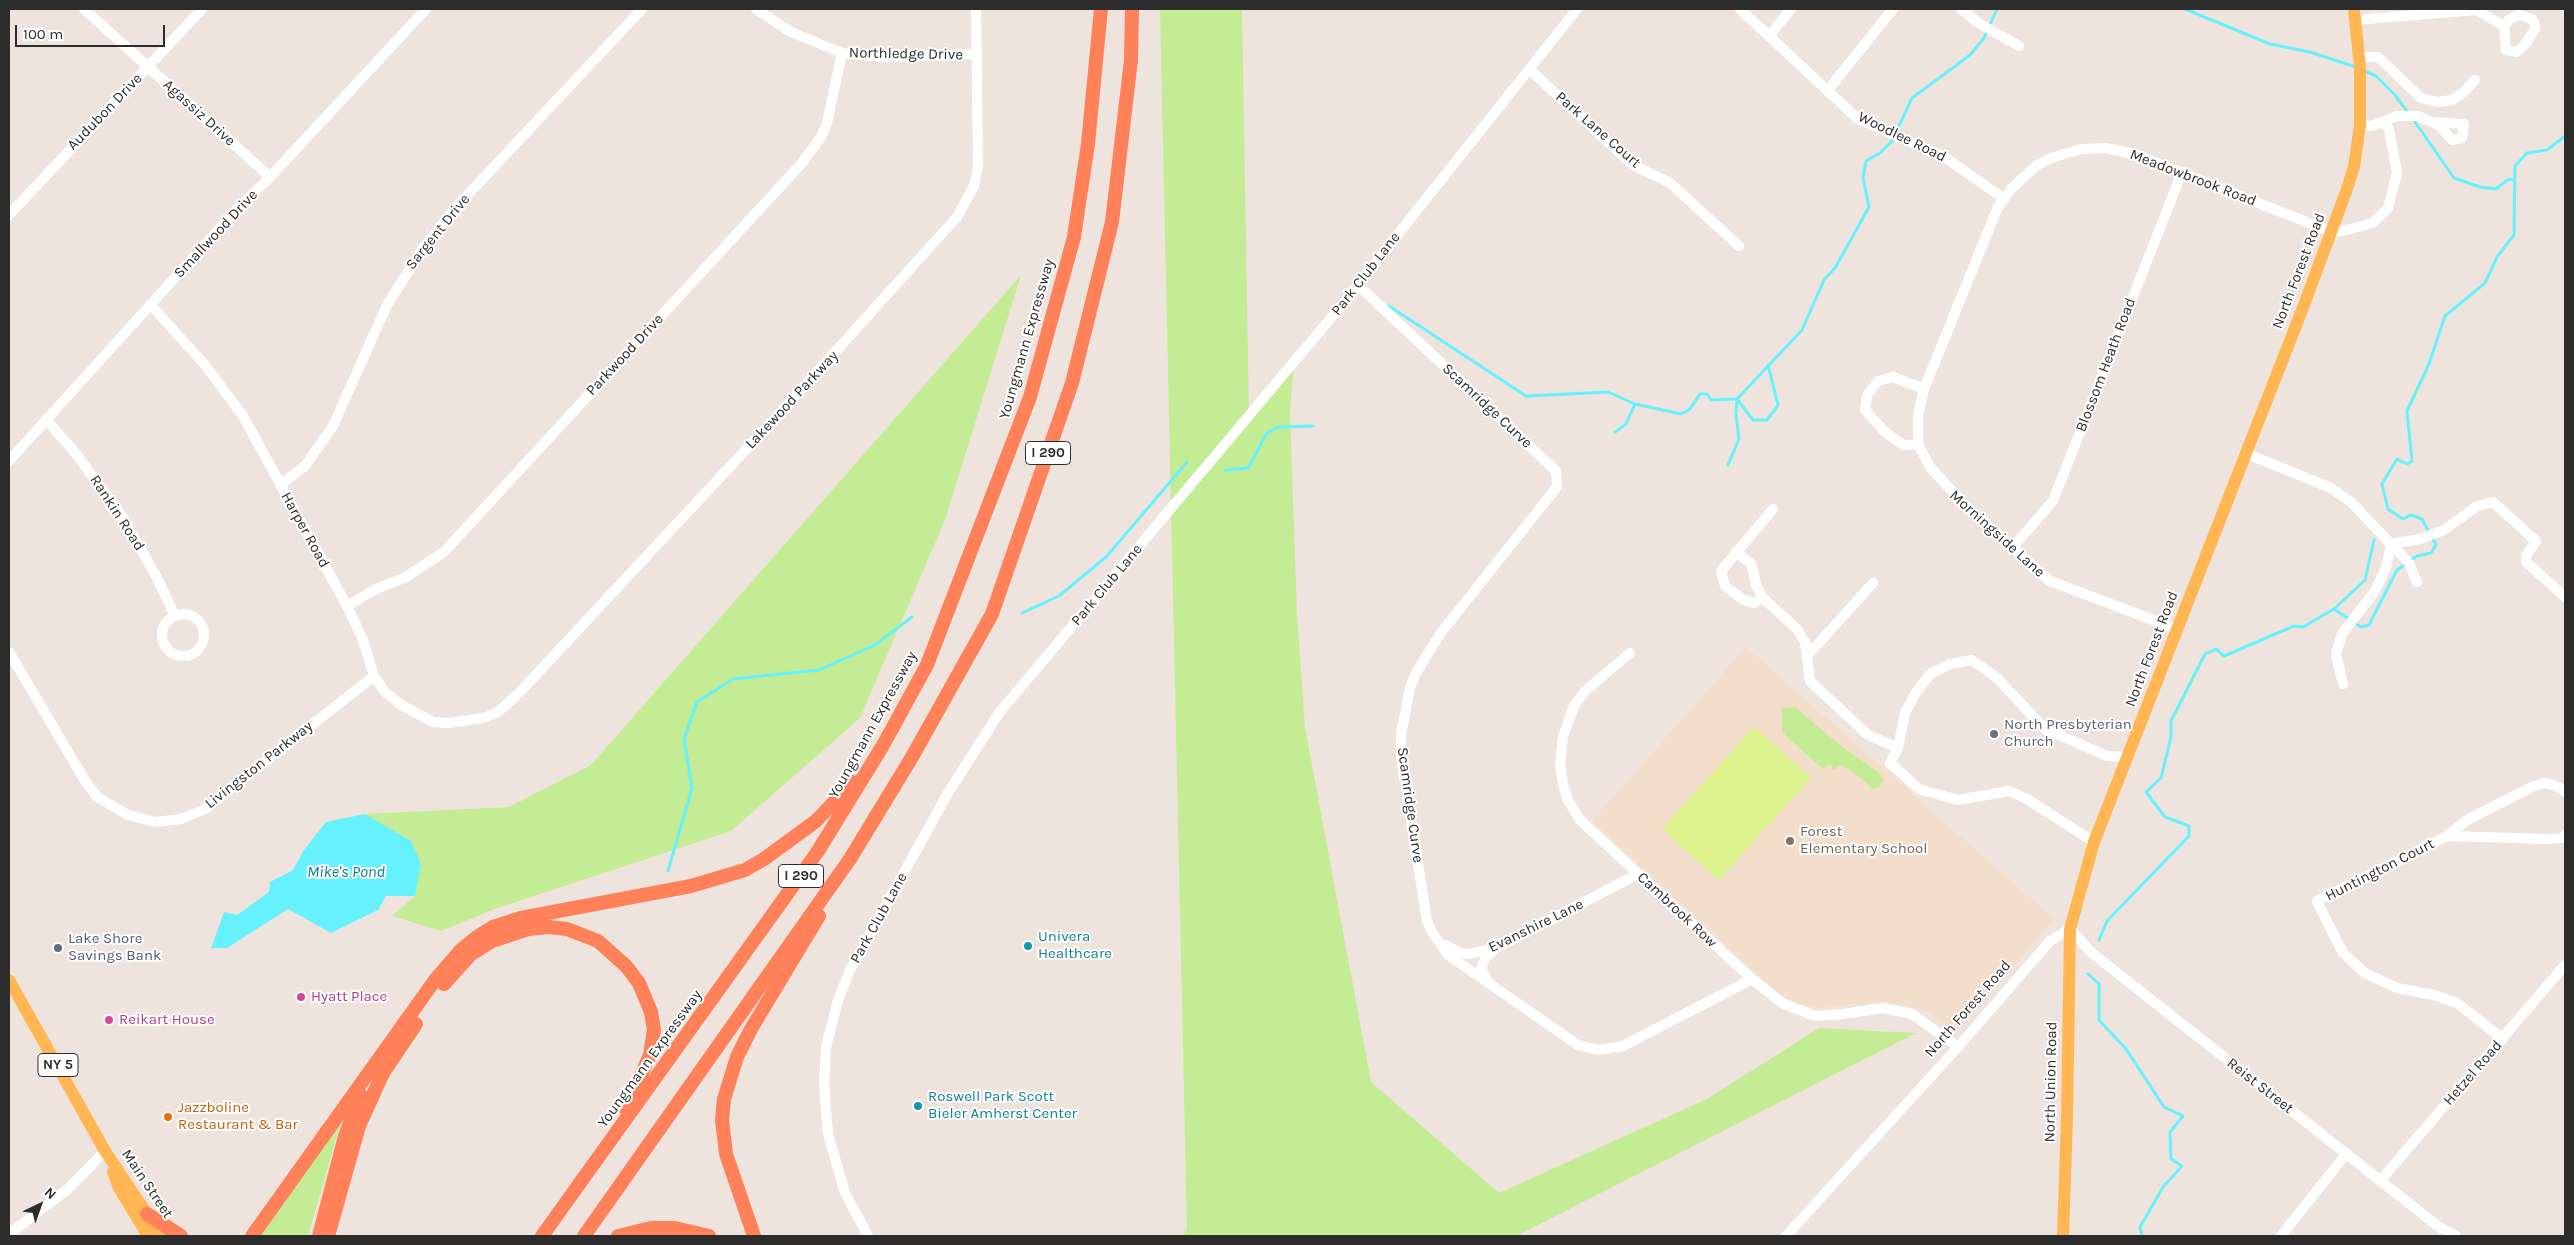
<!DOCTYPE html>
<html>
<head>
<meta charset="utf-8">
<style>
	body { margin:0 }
	#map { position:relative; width:2574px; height:1245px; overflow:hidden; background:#efe4dd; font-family:Karla,sans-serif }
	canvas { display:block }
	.frame { position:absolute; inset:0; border:10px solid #2c2c2c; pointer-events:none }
	.north { position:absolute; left:15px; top:1180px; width:50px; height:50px; -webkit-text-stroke:4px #fff; paint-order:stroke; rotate:42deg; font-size:14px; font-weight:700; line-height:20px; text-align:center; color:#2c2c2c }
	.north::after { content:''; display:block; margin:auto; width:18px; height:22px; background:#2c2c2c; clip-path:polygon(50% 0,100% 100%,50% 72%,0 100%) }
	.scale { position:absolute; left:15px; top:25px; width:150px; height:22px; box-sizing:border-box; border:2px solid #2c2c2c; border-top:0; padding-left:6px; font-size:15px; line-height:18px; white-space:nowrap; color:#2c2c2c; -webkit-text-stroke:4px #fff; paint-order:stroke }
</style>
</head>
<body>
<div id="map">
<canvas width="2574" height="1245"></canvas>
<div class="frame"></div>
<div class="north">N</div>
<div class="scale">100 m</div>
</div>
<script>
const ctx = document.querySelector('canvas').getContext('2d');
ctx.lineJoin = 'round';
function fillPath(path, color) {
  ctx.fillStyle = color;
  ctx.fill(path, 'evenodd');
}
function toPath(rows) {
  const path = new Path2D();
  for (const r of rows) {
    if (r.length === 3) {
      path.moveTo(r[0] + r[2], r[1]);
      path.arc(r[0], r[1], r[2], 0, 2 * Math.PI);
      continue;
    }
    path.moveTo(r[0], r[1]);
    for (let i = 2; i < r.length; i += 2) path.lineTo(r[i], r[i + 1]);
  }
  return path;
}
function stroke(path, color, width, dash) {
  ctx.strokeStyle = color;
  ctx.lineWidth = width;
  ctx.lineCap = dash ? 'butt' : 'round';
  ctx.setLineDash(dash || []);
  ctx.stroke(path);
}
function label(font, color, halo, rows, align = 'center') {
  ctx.font = font + ' Karla,sans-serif';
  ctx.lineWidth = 4;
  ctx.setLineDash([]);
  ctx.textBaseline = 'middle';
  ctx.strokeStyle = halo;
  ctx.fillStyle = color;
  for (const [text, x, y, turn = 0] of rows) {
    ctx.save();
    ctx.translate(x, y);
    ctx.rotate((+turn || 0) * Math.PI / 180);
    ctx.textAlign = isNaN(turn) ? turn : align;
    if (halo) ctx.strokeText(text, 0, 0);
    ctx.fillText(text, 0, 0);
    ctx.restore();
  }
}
fillPath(toPath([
	[1746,647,2054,919,1956,1034,1925,1010,1903,1004,1883,1001,1820,1008,1798,1004,1775,990,1592,821]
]), '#f2decb');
fillPath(toPath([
	[1160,9,1242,9,1249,415,1294,362,1290,411,1297,614,1305,727,1371,1082,1499,1193,1707,1099,1819,1028,1916,1033,1516,1236,1183,1236,1187,1229],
	[1021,275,945,520,860,718,731,831,495,909,441,931,392,916,415,896,411,841,365,814,509,807,591,765],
	[1795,707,1841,746,1878,772,1884,779,1879,787,1873,789,1852,771,1841,765,1834,770,1829,764,1823,769,1787,737,1782,731,1782,708],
	[341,1121,308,1236,257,1236]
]), '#c3ec94');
fillPath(toPath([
	[1754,727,1811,778,1719,880,1662,829]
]), '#ddf48f');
fillPath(toPath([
	[365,814,411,841,421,864,415,896,386,896,378,910,331,933,288,909,227,948,211,948,224,912,237,915,269,892,270,882,293,870,304,850,326,822]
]), '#66f1fc');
stroke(toPath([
	[2185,9,2270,44,2310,52,2356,67],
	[2364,71,2376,76,2395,95,2409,114],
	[2413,119,2454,178,2480,187,2496,189,2506,181,2511,179,2515,181],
	[1389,306,1526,396,1608,392,1635,404,1681,414,1690,409,1700,394,1707,394,1711,400,1737,399,1802,330,1824,280,1835,268,1869,207,1863,178,1866,161,1880,153,1892,141,1912,98,1970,55,1984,38,1997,9],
	[1737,399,1753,420,1767,420,1778,405,1768,365],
	[1615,432,1626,424,1635,404],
	[1728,465,1739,439,1736,414,1737,399],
	[1225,470,1248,468,1267,433,1278,427,1313,426],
	[2334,609,2365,580,2374,540],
	[1022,613,1059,596,1107,556,1187,462],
	[668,871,692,788,684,739,697,702,733,679,819,670,875,645,912,617],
	[2099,940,2107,921,2189,836,2189,826,2165,817,2146,792,2161,778,2171,737,2171,721,2205,654,2216,649,2224,656,2294,626,2303,627,2334,609,2361,627,2369,625,2397,570,2417,556,2431,553,2436,545,2422,519,2411,515,2403,519,2388,509,2382,484,2397,459,2407,464,2412,461,2407,411,2429,364,2445,316,2485,283,2497,257,2514,235,2515,166,2527,153,2547,150,2565,136],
	[2088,974,2099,984,2099,1020,2126,1049,2164,1107,2183,1116,2170,1132,2171,1159,2182,1166,2163,1187,2140,1227,2142,1236]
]), '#66f1fc', 3);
stroke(toPath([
	[84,9,270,177],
	[756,9,791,32,842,53,882,57,977,54],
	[1740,9,1858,119,1943,156,2003,198],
	[1961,9,1977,22,2019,46],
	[2355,20,2476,10,2504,26,2506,50,2517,52,2526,43,2536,27,2532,19,2519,15,2510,19,2504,26],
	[1770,35,1791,9],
	[2359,57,2378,57,2421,98,2437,102,2452,100,2463,93,2475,80],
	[1529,69,1634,166,1669,182,1739,246],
	[1828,90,1893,9],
	[2382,122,2396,116,2417,116,2439,125,2452,140,2462,138,2464,124,2432,122],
	[9,215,202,9],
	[1358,285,1556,471,1557,487,1440,634,1416,673,1410,688,1401,735,1401,757,1427,921,1432,932,1448,955,1578,1045,1598,1050,1623,1046,1752,979],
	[150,304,205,365,243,416,347,606,363,640,374,676,384,691,401,705,433,722,448,723,484,718,498,712,519,693,780,413,957,217,974,186,978,166,976,9],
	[46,419,76,454,122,516,156,576,175,616],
	[1918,444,1903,445,1884,431,1865,410,1867,395,1878,381,1893,377,1924,389],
	[2245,453,2331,488,2352,503,2409,563,2417,582],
	[9,461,237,209,270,177,426,9],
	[280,485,305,466,333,426,387,305,423,248,459,204,642,9],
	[2012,548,2053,501,2182,172],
	[1736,551,1752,565,1756,585,1763,598,1797,629,1805,642,1810,681,1868,735,1898,748],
	[1763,598,1753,603,1742,599,1725,586,1721,571,1773,509],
	[347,606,376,589,406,577,444,552,802,163,821,137,827,123,842,53],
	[183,635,21],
	[2177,629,2050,581,1963,503,1930,467,1918,444,1918,415,1924,389,1998,207,2012,188,2037,165,2051,158,2081,149,2106,148,2134,154,2332,232,2347,230,2373,223,2388,208,2397,173,2389,129,2382,122,2372,126,2360,125],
	[9,652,84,779,97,797,128,815,156,822,181,819,205,809,374,676],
	[1630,653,1584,692,1574,706,1563,736,1560,765,1563,784,1568,800,1580,820,1752,979,1782,1003,1815,1016,1843,1014,1882,1008,1912,1014,1958,1047],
	[1807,656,1873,583],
	[2343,684,2336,654,2342,634,2375,591,2386,568,2391,544,2420,539,2444,530,2477,506,2493,502,2536,541,2526,556,2526,562,2565,597],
	[2447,836,2547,839,2562,838,2565,835],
	[2094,842,2027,799,2009,791,1958,800,1919,789,1890,763,1898,748,1905,713,1915,694,1930,674,1950,664,1972,660,1997,678,2045,729,2107,756,2128,757],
	[1445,945,1460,953,1469,954,1496,948,1638,874],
	[1488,982,1481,968,1486,957,1494,950],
	[2503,1039,2457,1003,2434,995,2397,988,2365,973,2343,953,2317,901,2447,836,2467,820,2532,787,2544,783,2554,785,2565,791],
	[2380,1181,2565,965],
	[9,1234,67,1190,105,1151],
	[868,1236,845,1193,828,1134,824,1084,826,1047,838,1000,850,970,948,793,999,713,1341,306,1577,9],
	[1786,1236,1958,1047,2050,941,2070,929,2092,953,2439,1227,2456,1236],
	[2281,1236,2346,1154]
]), '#fff', 10);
stroke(toPath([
	[9,980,105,1151,162,1236],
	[113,1172,119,1188,148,1236],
	[2063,1236,2067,1118,2070,929,2094,842,2304,305,2347,189,2354,167,2360,125,2360,67,2354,9]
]), '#ffb653', 12);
stroke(toPath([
	[444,984,471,954,492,941,528,929,549,927,567,929,598,941,626,966,639,983,651,1012,654,1030,650,1055,626,1109],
	[147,1214,181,1236],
	[252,1236,435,980,460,951,477,937,493,927,521,918,691,886,745,870,764,859,816,821,853,782],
	[319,1236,345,1136,361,1095],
	[328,1236,359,1126,383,1073,416,1024],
	[542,1236,818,851,882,747,927,665,1030,397,1074,237,1088,144,1101,9],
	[584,1236,850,859,912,757,992,614,1072,383,1112,222,1131,60,1132,9],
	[618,1236,651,1228,675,1228,709,1236],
	[754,1236,726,1154,722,1120,724,1099,737,1057,751,1029,819,916]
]), '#ff8159', 14);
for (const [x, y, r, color] of [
	[1994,734,5,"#6b7280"],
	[1790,841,5,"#8d6e63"],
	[1028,946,5,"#0f9aa8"],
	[58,948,5,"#5c6f8a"],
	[301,997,5,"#d1479c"],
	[109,1020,5,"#d1479c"],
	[918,1106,5,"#0f9aa8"],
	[168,1117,5,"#e8710a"]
]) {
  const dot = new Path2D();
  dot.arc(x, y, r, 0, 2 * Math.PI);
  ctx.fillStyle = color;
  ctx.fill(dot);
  stroke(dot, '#fff', 2);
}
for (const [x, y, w] of [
	[1048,453,45],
	[801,876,45],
	[58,1065,40]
]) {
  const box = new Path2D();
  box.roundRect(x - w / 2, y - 11.5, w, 23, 4);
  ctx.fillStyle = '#fff';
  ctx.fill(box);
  stroke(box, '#2c2c2c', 1);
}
label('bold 14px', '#2c2c2c', null, [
	["I 290",1048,453],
	["I 290",801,876],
	["NY 5",58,1065]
]);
label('15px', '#2c2c2c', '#fff', [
	["Northledge Drive",906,54,1],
	["Audubon Drive",105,112,-46],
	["Agassiz Drive",199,113,42],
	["Park Lane Court",1598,130,41],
	["Woodlee Road",1902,137,26],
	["Meadowbrook Road",2193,178,21],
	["Sargent Drive",438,232,-51],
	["Smallwood Drive",216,234,-47],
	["North Forest Road",2299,271,-69],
	["Park Club Lane",1366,274,-52],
	["Youngmann Expressway",1027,339,-74],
	["Parkwood Drive",625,355,-47],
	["Blossom Heath Road",2106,365,-69],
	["Lakewood Parkway",792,400,-47],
	["Scamridge Curve",1487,406,43],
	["Rankin Road",117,513,57],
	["Harper Road",305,530,61],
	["Morningside Lane",1997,534,42],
	["Park Club Lane",1107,585,-50],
	["North Forest Road",2152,649,-69],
	["Youngmann Expressway",873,725,-61],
	["Livingston Parkway",259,765,-38],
	["Scamridge Curve",1410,805,82],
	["Huntington Court",2380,870,-27],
	["Cambrook Row",1677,910,43],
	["Park Club Lane",879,918,-61],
	["Evanshire Lane",1536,926,-26],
	["North Forest Road",1968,1009,-49],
	["Youngmann Expressway",650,1059,-54],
	["Hetzel Road",2473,1073,-49],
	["North Union Road",2051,1082,-89],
	["Reist Street",2260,1086,38],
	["Main Street",147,1184,56]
]);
label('15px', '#5b616d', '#fff', [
	["North Presbyterian",2004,725],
	["Church",2004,742]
], 'left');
label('15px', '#785e54', '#fff', [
	["Forest",1800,832],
	["Elementary School",1800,849]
], 'left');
label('15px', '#0d838f', '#fff', [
	["Univera",1038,937],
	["Healthcare",1038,954],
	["Roswell Park Scott",928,1097],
	["Bieler Amherst Center",928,1114]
], 'left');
label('15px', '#4e5e75', '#fff', [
	["Lake Shore",68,939],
	["Savings Bank",68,956]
], 'left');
label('15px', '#b23c85', '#fff', [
	["Hyatt Place",311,997],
	["Reikart House",119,1020]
], 'left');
label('15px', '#c56008', '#fff', [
	["Jazzboline",178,1108],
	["Restaurant & Bar",178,1125]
], 'left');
label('italic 16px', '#038096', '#fff', [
	["Mike's Pond",346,872]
]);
</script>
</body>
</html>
